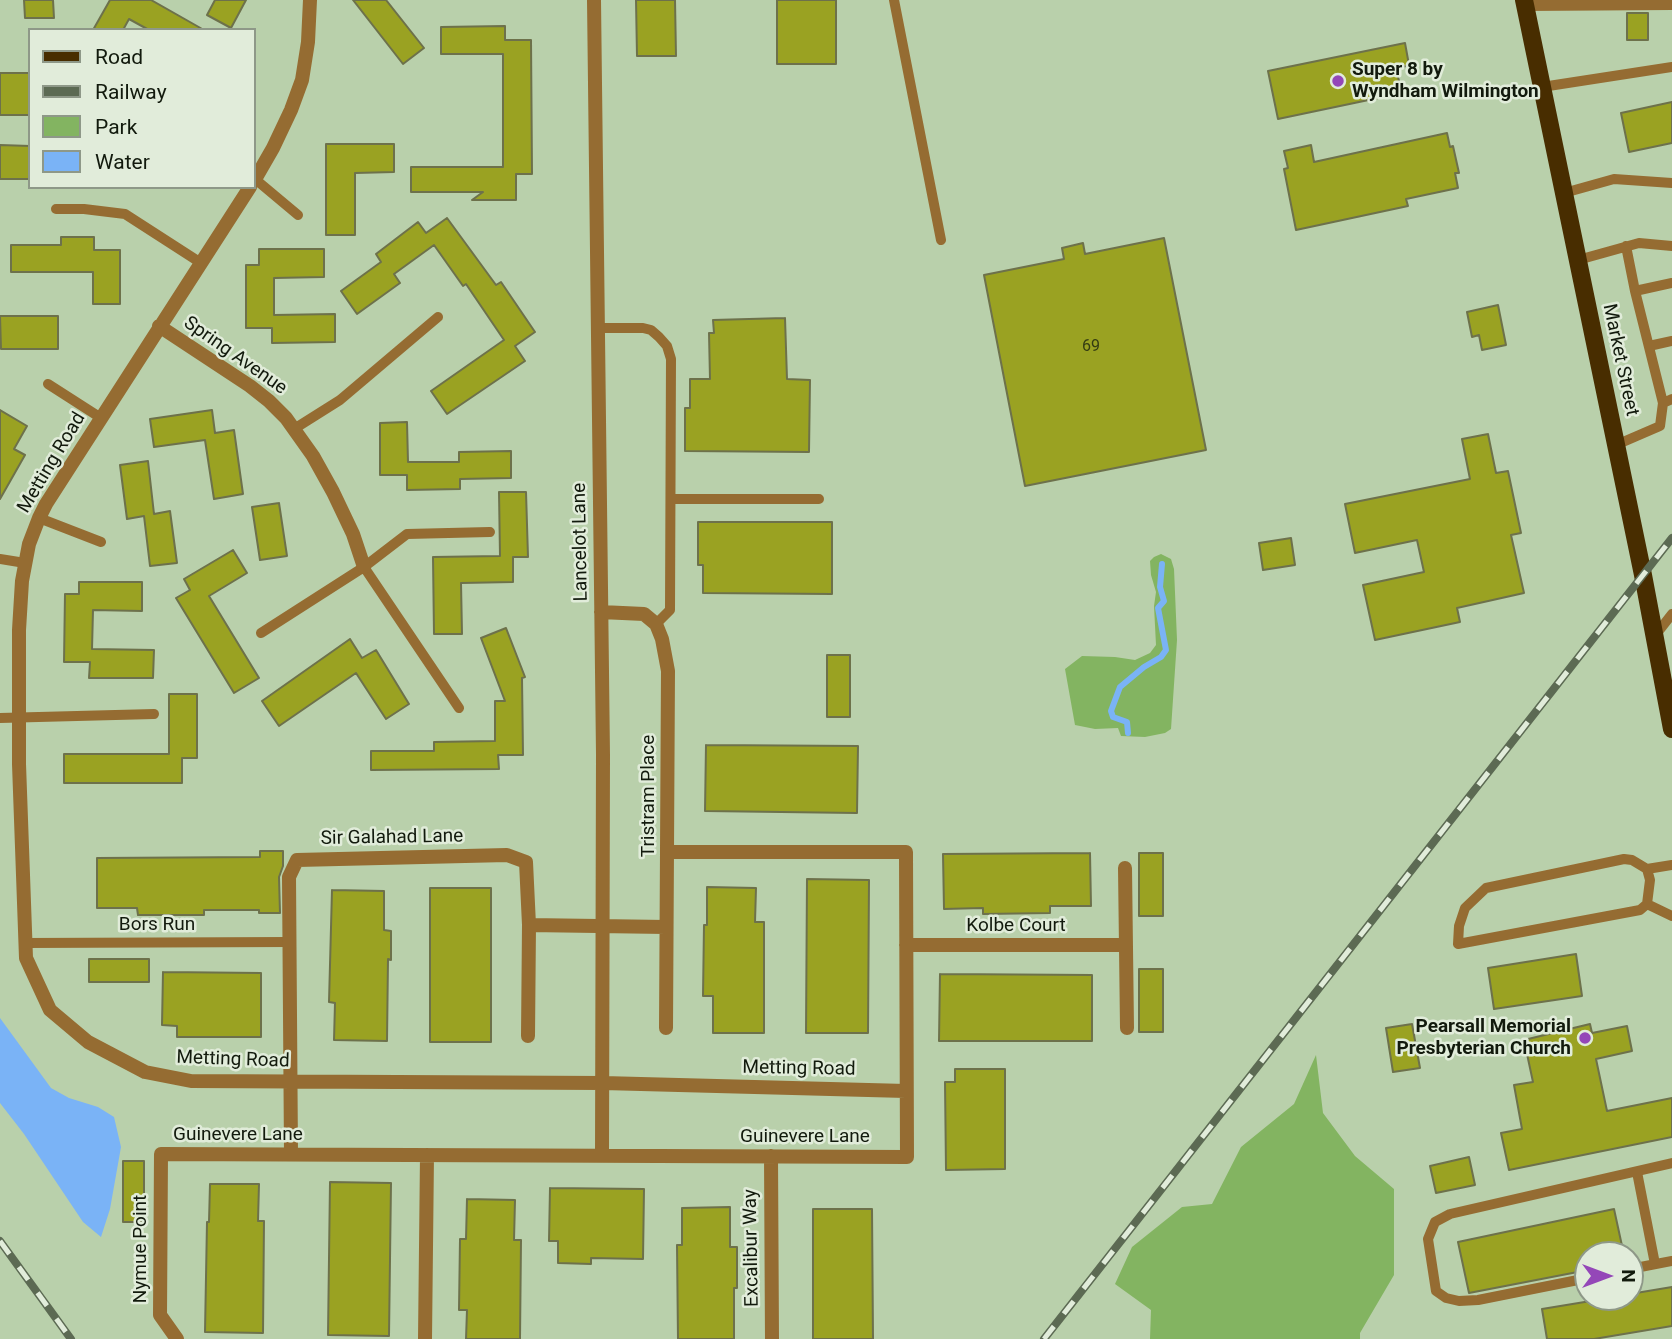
<!DOCTYPE html>
<html>
<head>
<meta charset="utf-8">
<style>
	body { margin:0 }
	#map { position:relative; width:1672px; height:1339px; overflow:hidden; background:#b9d0ab; font-family:Roboto,sans-serif }
	canvas { display:block }
	.legend { position:absolute; left:28px; top:28px; width:228px; height:161px; box-sizing:border-box; background:#e1ecda; border:2px solid #8e9888; margin:0; padding:9px 12px; list-style:none; font-size:21px; color:#121a0d }
	.legend li { display:flex; align-items:center; gap:14px; height:35px }
	.legend b { width:35px; border:2px solid #8e9888 }
	.north { position:absolute; left:1574px; top:1241px; width:70px; height:70px; box-sizing:border-box; background:#e1ecda; border:2px solid #8e9888; border-radius:50%; rotate:90deg; font-size:19px; font-weight:700; line-height:28px; text-align:center; color:#121a0d }
	.north::after { content:''; display:block; margin:auto; width:24px; height:32px; background:#9447b8; clip-path:polygon(50% 0,100% 100%,50% 72%,0 100%) }
</style>
</head>
<body>
<div id="map">
<canvas width="1672" height="1339"></canvas>
<ul class="legend">
<li><b style="height:9px;background:#482d00"></b>Road</li>
<li><b style="height:9px;background:#5c6a53"></b>Railway</li>
<li><b style="height:19px;background:#83b461"></b>Park</li>
<li><b style="height:19px;background:#7ab3f6"></b>Water</li>
</ul>
<div class="north">N</div>
</div>
<script>
const ctx = document.querySelector('canvas').getContext('2d');
ctx.lineJoin = 'round';
function fillPath(path, color) {
  ctx.fillStyle = color;
  ctx.fill(path, 'evenodd');
}
function toPath(rows) {
  const path = new Path2D();
  for (const r of rows) {
    path.moveTo(r[0], r[1]);
    for (let i = 2; i < r.length; i += 2) path.lineTo(r[i], r[i + 1]);
  }
  return path;
}
function stroke(path, color, width, dash) {
  ctx.strokeStyle = color;
  ctx.lineWidth = width;
  ctx.lineCap = dash ? 'butt' : 'round';
  ctx.setLineDash(dash || []);
  ctx.stroke(path);
}
function label(font, color, halo, rows, align = 'center') {
  ctx.font = font + ' Roboto,sans-serif';
  ctx.lineWidth = 5;
  ctx.setLineDash([]);
  ctx.textBaseline = 'middle';
  ctx.strokeStyle = halo;
  ctx.fillStyle = color;
  for (const [text, x, y, turn = 0] of rows) {
    ctx.save();
    ctx.translate(x, y);
    ctx.rotate((+turn || 0) * Math.PI / 180);
    ctx.textAlign = isNaN(turn) ? turn : align;
    if (halo) ctx.strokeText(text, 0, 0);
    ctx.fillText(text, 0, 0);
    ctx.restore();
  }
}
fillPath(toPath([
	[1161,554,1171,559,1174,569,1177,640,1171,729,1165,733,1145,737,1121,736,1118,728,1095,729,1075,725,1065,669,1082,656,1115,657,1135,660,1150,653,1156,645,1154,606,1156,592,1151,575,1150,561,1154,557],
	[1316,1055,1323,1113,1355,1156,1394,1189,1394,1275,1360,1333,1360,1339,1150,1339,1151,1310,1115,1284,1132,1247,1182,1207,1212,1204,1241,1147,1294,1104]
]), '#83b461');
fillPath(toPath([
	[0,1018,51,1088,69,1098,98,1107,114,1117,121,1147,110,1209,101,1237,83,1222,24,1134,0,1103]
]), '#7ab3f6');
stroke(toPath([
	[1128,733,1127,722,1113,717,1111,711,1120,687,1144,667,1161,657,1166,650,1158,608,1164,601,1160,587,1162,564]
]), '#7ab3f6', 6);
const building = toPath([
	[24,0,53,0,54,18,25,18,24,0],
	[110,0,151,0,204,30,149,30,129,19,123,30,93,30,110,0],
	[215,0,246,0,231,28,207,15,215,0],
	[353,0,386,0,424,48,403,64,353,0],
	[636,0,675,0,676,56,637,56,636,0],
	[777,0,836,0,836,64,777,64,777,0],
	[1627,13,1648,13,1648,40,1627,40,1627,13],
	[505,26,505,40,531,40,532,174,516,174,516,200,472,200,483,192,411,192,411,167,503,167,503,54,441,54,441,27,505,26],
	[1405,43,1409,65,1396,69,1402,93,1278,119,1268,71,1405,43],
	[0,73,30,73,29,115,0,115,0,73],
	[1672,102,1672,143,1629,152,1621,113,1672,102],
	[1447,133,1450,147,1453,146,1459,173,1455,173,1458,188,1406,199,1408,206,1296,230,1284,169,1288,168,1284,151,1311,145,1314,162,1447,133],
	[326,144,394,144,394,172,355,173,355,235,326,235,326,144],
	[0,145,30,146,30,179,0,179,0,145],
	[447,218,496,285,501,282,535,332,515,346,525,361,447,414,431,391,504,340,466,284,463,286,434,245,394,274,400,283,357,314,341,291,381,262,376,254,418,222,426,233,447,218],
	[61,237,94,237,94,250,120,250,120,304,93,304,93,272,11,272,11,245,61,245,61,237],
	[1164,238,1206,450,1025,486,984,275,1064,259,1062,248,1083,243,1085,254,1164,238],
	[259,249,324,249,324,277,274,278,274,315,335,314,335,342,272,343,272,328,246,328,246,265,259,265,259,249],
	[1498,305,1506,345,1482,350,1479,335,1472,337,1467,312,1498,305],
	[0,316,58,316,58,349,1,349,0,316],
	[785,318,787,379,810,380,809,452,685,451,685,408,690,408,690,379,710,379,709,333,714,333,713,320,785,318],
	[0,410,27,426,14,449,25,455,0,499,0,410],
	[212,410,215,433,234,430,243,494,214,499,205,440,154,447,150,419,212,410],
	[407,422,408,462,459,462,459,452,511,451,511,478,460,479,460,489,407,490,407,475,380,475,380,423,407,422],
	[1488,434,1496,473,1508,471,1521,533,1511,535,1524,593,1457,608,1460,622,1375,640,1363,585,1424,572,1417,540,1355,553,1345,504,1470,479,1462,439,1488,434],
	[148,461,154,514,170,511,177,563,150,566,144,516,127,519,120,465,148,461],
	[499,492,526,492,528,557,513,557,513,582,461,583,462,634,434,634,433,557,500,556,499,492],
	[279,503,287,556,260,560,252,507,279,503],
	[698,522,832,522,832,594,703,593,703,565,698,565,698,522],
	[1291,538,1295,565,1263,570,1259,543,1291,538],
	[233,550,247,573,209,596,259,678,234,693,176,598,190,590,184,579,233,550],
	[79,582,142,582,142,611,93,610,92,649,154,650,153,678,89,678,90,662,64,662,65,594,79,594,79,582],
	[506,628,525,677,522,678,523,755,498,755,499,769,371,770,371,751,434,751,434,742,495,741,495,701,505,701,481,638,506,628],
	[350,639,362,658,376,650,409,704,386,719,356,673,279,726,262,701,350,639],
	[827,655,850,655,850,717,827,717,827,655],
	[169,694,197,694,197,758,182,758,182,783,64,783,64,754,169,754,169,694],
	[706,745,858,746,857,813,705,811,706,745],
	[260,851,283,851,283,866,279,877,280,913,259,913,259,910,204,910,204,915,138,915,137,908,97,908,97,858,260,857,260,851],
	[1090,853,1091,906,1050,906,1050,913,983,914,983,908,944,909,943,854,1090,853],
	[1139,853,1163,853,1163,916,1139,916,1139,853],
	[807,879,869,880,868,1033,806,1033,807,879],
	[707,887,756,888,755,922,764,922,764,1033,713,1033,713,996,703,996,704,925,707,925,707,887],
	[430,888,491,888,491,1042,430,1042,430,888],
	[332,890,384,891,384,930,391,931,391,960,388,959,387,1041,334,1040,335,1003,329,1002,332,890],
	[1576,954,1582,996,1494,1009,1488,968,1576,954],
	[89,959,149,959,149,982,89,982,89,959],
	[1139,969,1163,969,1163,1032,1139,1032,1139,969],
	[163,972,261,973,261,1037,177,1037,177,1026,162,1025,163,972],
	[940,974,1092,975,1092,1041,939,1041,940,974],
	[1412,1024,1420,1068,1393,1072,1386,1028,1412,1024],
	[1590,1024,1592,1033,1627,1026,1632,1051,1596,1059,1607,1111,1672,1098,1672,1137,1509,1170,1501,1133,1522,1129,1514,1085,1533,1082,1524,1040,1590,1024],
	[955,1069,1005,1069,1005,1169,946,1170,945,1082,955,1082,955,1069],
	[1469,1157,1475,1185,1436,1193,1430,1166,1469,1157],
	[123,1161,144,1161,144,1222,123,1222,123,1161],
	[330,1182,391,1183,389,1336,328,1335,330,1182],
	[210,1184,259,1184,258,1221,264,1221,263,1333,205,1332,207,1222,209,1222,210,1184],
	[550,1188,644,1189,643,1259,591,1258,591,1264,558,1263,558,1241,549,1241,550,1188],
	[467,1199,515,1200,514,1240,521,1240,520,1339,466,1339,467,1310,459,1310,460,1239,466,1239,467,1199],
	[730,1207,730,1247,737,1247,737,1288,734,1288,734,1339,678,1339,677,1245,682,1245,682,1208,730,1207],
	[813,1209,872,1209,873,1339,813,1339,813,1209],
	[1614,1209,1624,1255,1588,1255,1588,1270,1469,1293,1458,1242,1614,1209],
	[1672,1287,1672,1326,1594,1339,1547,1339,1542,1309,1615,1297,1630,1297,1630,1294,1672,1287]
]);
fillPath(building, '#9aa222');
stroke(building, '#6d714b', 2);
stroke(toPath([
	[894,0,941,240],
	[1542,87,1672,67],
	[255,179,298,215],
	[1564,193,1614,179,1672,183],
	[56,209,84,209,125,214,201,263],
	[1626,246,1635,291],
	[1578,260,1639,243,1672,246],
	[597,328,643,328,651,330,659,337,667,346,671,359,670,610,656,624],
	[1649,346,1672,341],
	[48,384,101,418],
	[1663,403,1635,291,1672,283],
	[294,429,340,400,438,317],
	[1616,445,1660,426,1663,403,1672,399],
	[671,499,819,499],
	[39,518,101,542],
	[0,559,25,563],
	[364,567,459,708],
	[261,633,364,567,407,534,490,532],
	[1654,637,1672,614],
	[0,718,154,714],
	[1647,869,1650,880,1647,904,1640,910,1458,944,1459,926,1465,908,1486,888,1624,859,1632,860,1647,869,1672,865],
	[1647,904,1672,916],
	[25,943,289,942],
	[1637,1172,1655,1264],
	[1630,1269,1672,1261],
	[1588,1278,1478,1300,1459,1301,1446,1298,1436,1291,1428,1239,1435,1222,1450,1214,1672,1163]
]), '#956c32', 10);
stroke(toPath([
	[594,0,603,754,602,1156],
	[1525,4,1672,3],
	[254,181,273,148,291,110,302,80,308,42,310,0],
	[250,187,46,504,39,518,29,544,22,581,19,630,19,764,26,958,50,1010,88,1042,145,1072,191,1081,603,1083,906,1091],
	[159,326,250,386,269,401,286,418,313,456,333,492,353,534,364,567],
	[601,612,644,614,656,624,662,639,668,671,666,1028],
	[1125,868,1127,1028],
	[529,925,666,927],
	[906,945,1126,945],
	[291,1154,289,877,297,860,507,855,526,862,529,925,528,1036],
	[771,1156,772,1339],
	[177,1339,160,1315,161,1154,907,1157,906,852,668,852],
	[425,1339,427,1155]
]), '#956c32', 14);
stroke(toPath([
	[1524,0,1643,575,1672,729]
]), '#482d00', 18);
const rail = toPath([
	[0,1241,71,1339],
	[1044,1339,1672,538]
]);
stroke(rail, '#5c6a53', 8);
stroke(rail, '#e1ecda', 5, [16]);
for (const [x, y, r, color] of [
	[1338,81,7,"#9447b8"],
	[1585,1038,7,"#9447b8"]
]) {
  const dot = new Path2D();
  dot.arc(x, y, r, 0, 2 * Math.PI);
  ctx.fillStyle = color;
  ctx.fill(dot);
  stroke(dot, '#e1ecda', 2.5);
}
label('16px', '#343c12', null, [
	["69",1091,347]
]);
label('bold 19px', '#121a0d', '#e1ecda', [
	["Super 8 by",1352,70],
	["Wyndham Wilmington",1352,92],
	["Pearsall Memorial",1571,1027,"right"],
	["Presbyterian Church",1571,1049,"right"]
], 'left');
label('19px', '#121a0d', '#e1ecda', [
	["Spring Avenue",235,356,35],
	["Market Street",1620,360,78],
	["Metting Road",52,463,-59],
	["Lancelot Lane",581,542,-91],
	["Tristram Place",649,796,-90],
	["Sir Galahad Lane",392,838,-1],
	["Bors Run",157,925],
	["Kolbe Court",1016,926],
	["Metting Road",233,1060,2],
	["Metting Road",799,1069,1],
	["Guinevere Lane",238,1135],
	["Guinevere Lane",805,1137],
	["Excalibur Way",752,1248,-91],
	["Nymue Point",141,1249,-90]
]);
</script>
</body>
</html>
